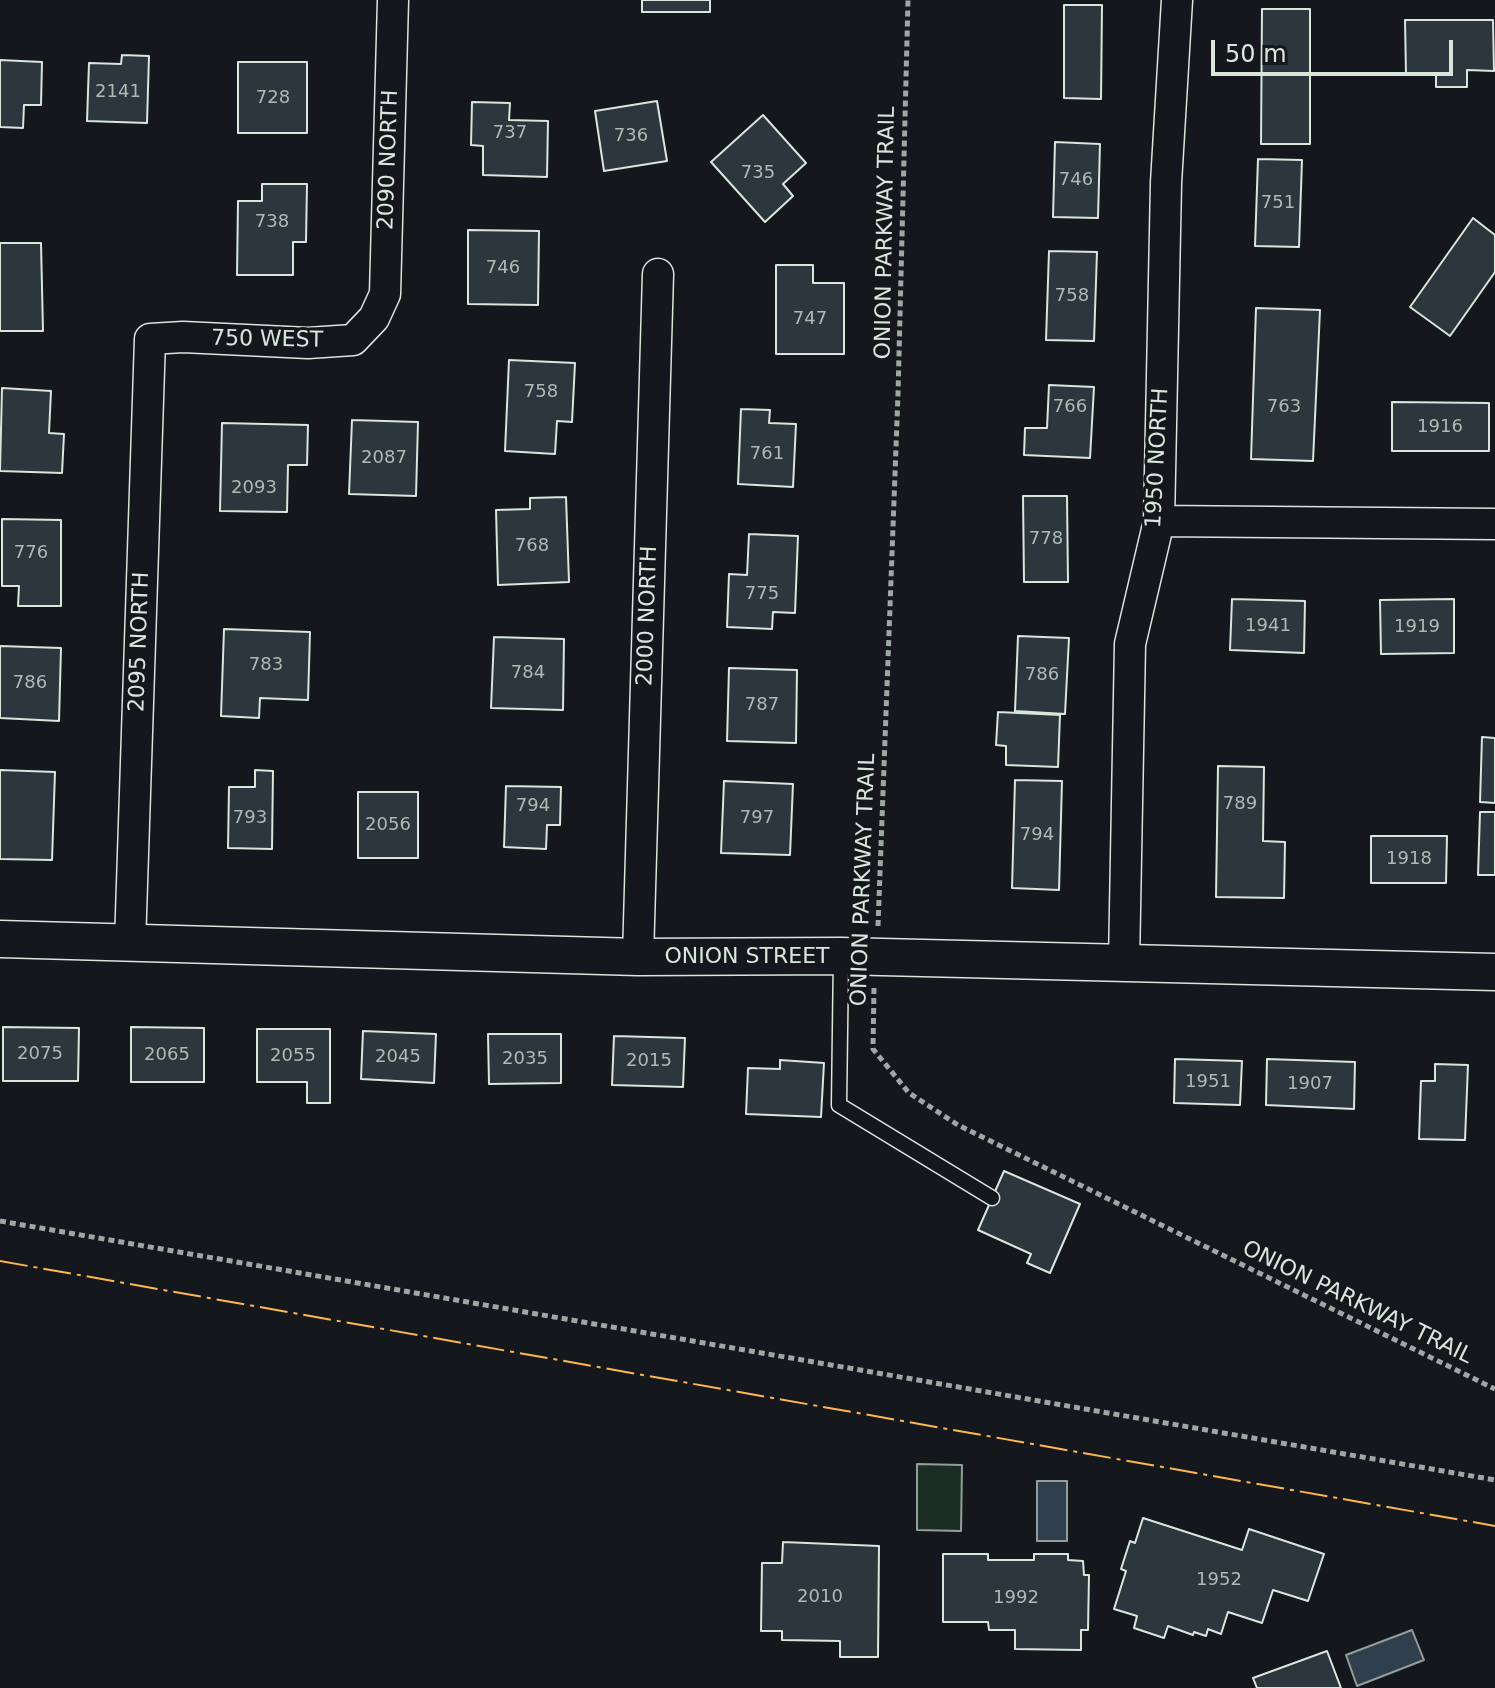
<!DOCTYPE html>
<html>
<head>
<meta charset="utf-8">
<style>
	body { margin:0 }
	#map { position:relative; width:1495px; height:1688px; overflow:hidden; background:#14181c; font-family:"DejaVu Sans",sans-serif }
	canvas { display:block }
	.scale { position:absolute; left:1211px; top:40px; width:242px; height:36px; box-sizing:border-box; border:4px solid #d8e6dc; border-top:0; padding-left:10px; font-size:24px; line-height:28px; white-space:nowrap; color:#d8e6dc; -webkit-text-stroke:6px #14181c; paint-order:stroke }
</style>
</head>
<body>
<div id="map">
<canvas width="1495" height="1688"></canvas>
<div class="scale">50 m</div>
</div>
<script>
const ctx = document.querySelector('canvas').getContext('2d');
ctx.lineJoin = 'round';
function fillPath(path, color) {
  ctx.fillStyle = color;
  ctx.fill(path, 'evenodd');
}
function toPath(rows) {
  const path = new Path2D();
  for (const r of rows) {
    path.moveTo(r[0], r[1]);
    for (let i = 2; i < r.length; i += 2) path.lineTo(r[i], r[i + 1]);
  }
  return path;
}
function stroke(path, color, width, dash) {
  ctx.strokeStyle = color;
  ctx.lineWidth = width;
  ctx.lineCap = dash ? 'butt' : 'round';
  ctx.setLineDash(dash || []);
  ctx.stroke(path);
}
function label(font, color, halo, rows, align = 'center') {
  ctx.font = font + ' "DejaVu Sans",sans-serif';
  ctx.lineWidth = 6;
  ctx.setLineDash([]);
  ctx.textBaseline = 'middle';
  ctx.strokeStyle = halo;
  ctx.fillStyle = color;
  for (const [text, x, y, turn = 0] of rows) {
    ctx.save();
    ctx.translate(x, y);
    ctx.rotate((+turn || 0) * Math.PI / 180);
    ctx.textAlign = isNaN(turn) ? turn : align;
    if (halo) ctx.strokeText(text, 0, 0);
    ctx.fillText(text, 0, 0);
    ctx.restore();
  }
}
const green = toPath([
	[917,1464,962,1465,961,1531,917,1530,917,1464]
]);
fillPath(green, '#1a2d24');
stroke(green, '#939e99', 2);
const water = toPath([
	[1037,1481,1067,1481,1067,1541,1037,1541,1037,1481],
	[1412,1630,1424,1660,1357,1686,1346,1655,1412,1630]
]);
fillPath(water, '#2f3f4d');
stroke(water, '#939e99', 2);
const building = toPath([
	[642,0,710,0,710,12,642,12,642,0],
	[1064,5,1102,5,1101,99,1064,98,1064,5],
	[1262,9,1310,9,1310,144,1261,144,1262,9],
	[1405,20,1493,20,1494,71,1467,70,1467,87,1436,87,1436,75,1406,75,1405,20],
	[122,55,149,56,147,123,87,121,89,63,121,64,122,55],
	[0,60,42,62,41,105,24,105,23,128,0,127,0,60],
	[238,62,307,62,307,133,238,133,238,62],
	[657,101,667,161,604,171,595,111,657,101],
	[472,102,510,103,509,120,548,121,547,177,483,175,483,146,471,145,472,102],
	[763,115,806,163,783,184,793,196,765,222,711,162,763,115],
	[1055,142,1100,144,1098,218,1053,217,1055,142],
	[1258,159,1302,160,1299,247,1255,246,1258,159],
	[262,184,307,184,306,242,293,242,293,275,237,275,238,201,262,201,262,184],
	[1473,218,1495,235,1495,272,1450,336,1410,307,1473,218],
	[468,230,539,231,538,305,468,304,468,230],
	[0,243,41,243,43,331,0,331,0,243],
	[1049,251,1097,252,1094,341,1046,340,1049,251],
	[776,265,813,265,813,283,844,283,844,354,776,354,776,265],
	[1256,308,1320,310,1313,461,1251,459,1256,308],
	[509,360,575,363,572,422,557,421,555,454,505,451,509,360],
	[1049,385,1094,387,1090,458,1024,455,1025,428,1047,428,1049,385],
	[2,388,51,391,49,433,64,434,62,473,0,471,2,388],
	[1392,402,1489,403,1489,451,1392,451,1392,402],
	[741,409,770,410,769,423,796,424,793,487,738,484,741,409],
	[352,420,418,422,416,496,349,494,352,420],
	[222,423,308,425,307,465,288,465,287,512,220,511,222,423],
	[1023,496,1067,496,1068,582,1024,582,1023,496],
	[566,497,569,582,498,585,496,510,530,509,530,498,566,497],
	[2,519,61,520,61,606,18,606,19,586,2,586,2,519],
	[749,534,798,536,795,613,773,612,772,629,727,627,729,574,747,575,749,534],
	[1232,599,1305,601,1304,653,1230,650,1232,599],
	[1454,599,1454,653,1381,654,1380,600,1454,599],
	[224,629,310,632,308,700,260,698,259,718,221,716,224,629],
	[1018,636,1069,638,1065,714,1015,711,1018,636],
	[494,637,564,639,563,710,491,708,494,637],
	[0,646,61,648,59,721,0,718,0,646],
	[729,668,797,670,796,743,727,741,729,668],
	[998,712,1060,715,1058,767,1006,765,1006,746,996,745,998,712],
	[1482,737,1495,738,1495,803,1480,802,1482,737],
	[1218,766,1264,767,1263,841,1285,842,1284,898,1216,897,1218,766],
	[0,770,55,772,52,860,0,859,0,770],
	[255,770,273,771,272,849,228,848,229,787,255,787,255,770],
	[1015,780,1062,781,1059,890,1012,888,1015,780],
	[724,781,793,784,790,855,721,853,724,781],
	[506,786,561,787,560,825,547,825,546,849,504,847,506,786],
	[358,792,418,792,418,858,358,858,358,792],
	[1480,812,1495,812,1495,875,1478,875,1480,812],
	[1371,836,1447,836,1446,883,1371,883,1371,836],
	[3,1027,79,1028,78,1081,3,1081,3,1027],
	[131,1027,204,1028,204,1082,131,1082,131,1027],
	[257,1029,330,1029,330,1103,307,1103,307,1082,257,1082,257,1029],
	[363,1031,436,1034,434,1083,361,1079,363,1031],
	[488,1034,561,1034,561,1083,489,1084,488,1034],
	[614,1036,685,1038,683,1087,612,1085,614,1036],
	[1175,1059,1242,1061,1240,1105,1174,1103,1175,1059],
	[1267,1059,1355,1062,1354,1109,1266,1105,1267,1059],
	[780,1060,824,1063,821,1117,746,1114,748,1068,780,1069,780,1060],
	[1435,1064,1468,1065,1465,1140,1419,1139,1421,1081,1435,1081,1435,1064],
	[1004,1171,1080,1204,1050,1273,1027,1263,1031,1254,978,1230,1004,1171],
	[1143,1518,1242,1550,1249,1529,1324,1554,1308,1601,1273,1590,1262,1623,1228,1612,1221,1634,1208,1629,1206,1636,1194,1632,1193,1635,1168,1626,1164,1638,1134,1628,1137,1616,1114,1609,1126,1571,1121,1569,1130,1541,1135,1543,1143,1518],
	[783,1542,879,1546,878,1657,840,1657,840,1641,782,1640,782,1631,761,1631,762,1563,782,1563,783,1542],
	[943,1554,988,1554,988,1560,1034,1560,1034,1554,1068,1554,1068,1560,1083,1561,1084,1575,1089,1575,1088,1630,1081,1630,1081,1650,1015,1649,1015,1630,989,1630,988,1622,943,1622,943,1554],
	[1327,1651,1341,1688,1257,1688,1253,1678,1327,1651]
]);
fillPath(building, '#2c363c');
stroke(building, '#d8e6dc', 2);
const service = toPath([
	[841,956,839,1105,992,1198]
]);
const minor = toPath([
	[1159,521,1495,524],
	[130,944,150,339,183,337,308,343,353,340,374,318,385,294,393,0],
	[638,957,658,274],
	[1124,962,1130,644,1159,521,1166,183,1177,0]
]);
const tertiary = toPath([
	[0,939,638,957,841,956,1495,972]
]);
stroke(service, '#d8e6dc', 17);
stroke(minor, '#d8e6dc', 33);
stroke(tertiary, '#d8e6dc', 39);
stroke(toPath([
	[878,926,898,394,908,0],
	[874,988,873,1049,909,1093,958,1125,1495,1389],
	[0,1221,1495,1480]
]), '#9da8a2', 5, [6, 4]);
stroke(service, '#14181c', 14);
stroke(minor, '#14181c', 30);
stroke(tertiary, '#14181c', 36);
stroke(toPath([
	[0,1261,1495,1526]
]), '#ffb74d', 2, [28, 6, 4, 6]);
label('18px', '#adbab4', null, [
	["2141",118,92],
	["728",273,98],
	["737",510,133],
	["736",631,136],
	["735",758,173],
	["746",1076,180],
	["751",1278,203],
	["738",272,222],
	["746",503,268],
	["758",1072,296],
	["747",810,319],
	["758",541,392],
	["766",1070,407],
	["763",1284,407],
	["1916",1440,427],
	["761",767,454],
	["2087",384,458],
	["2093",254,488],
	["778",1046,539],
	["768",532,546],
	["776",31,553],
	["775",762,594],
	["1941",1268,626],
	["1919",1417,627],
	["783",266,665],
	["784",528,673],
	["786",1042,675],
	["786",30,683],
	["787",762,705],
	["789",1240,804],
	["794",533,806],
	["793",250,818],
	["797",757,818],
	["2056",388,825],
	["794",1037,835],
	["1918",1409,859],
	["2075",40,1054],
	["2065",167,1055],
	["2055",293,1056],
	["2045",398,1057],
	["2035",525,1059],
	["2015",649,1061],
	["1951",1208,1082],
	["1907",1310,1084],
	["1952",1219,1580],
	["2010",820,1597],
	["1992",1016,1598]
]);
label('22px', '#d8e6dc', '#14181c', [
	["2090 NORTH",389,160,-88],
	["ONION PARKWAY TRAIL",886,233,-89],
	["750 WEST",267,340,1],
	["1950 NORTH",1158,458,-87],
	["2000 NORTH",648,616,-88],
	["2095 NORTH",140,642,-88],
	["ONION PARKWAY TRAIL",864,880,-88],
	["ONION STREET",747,957],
	["ONION PARKWAY TRAIL",1357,1303,26]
]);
</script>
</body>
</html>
